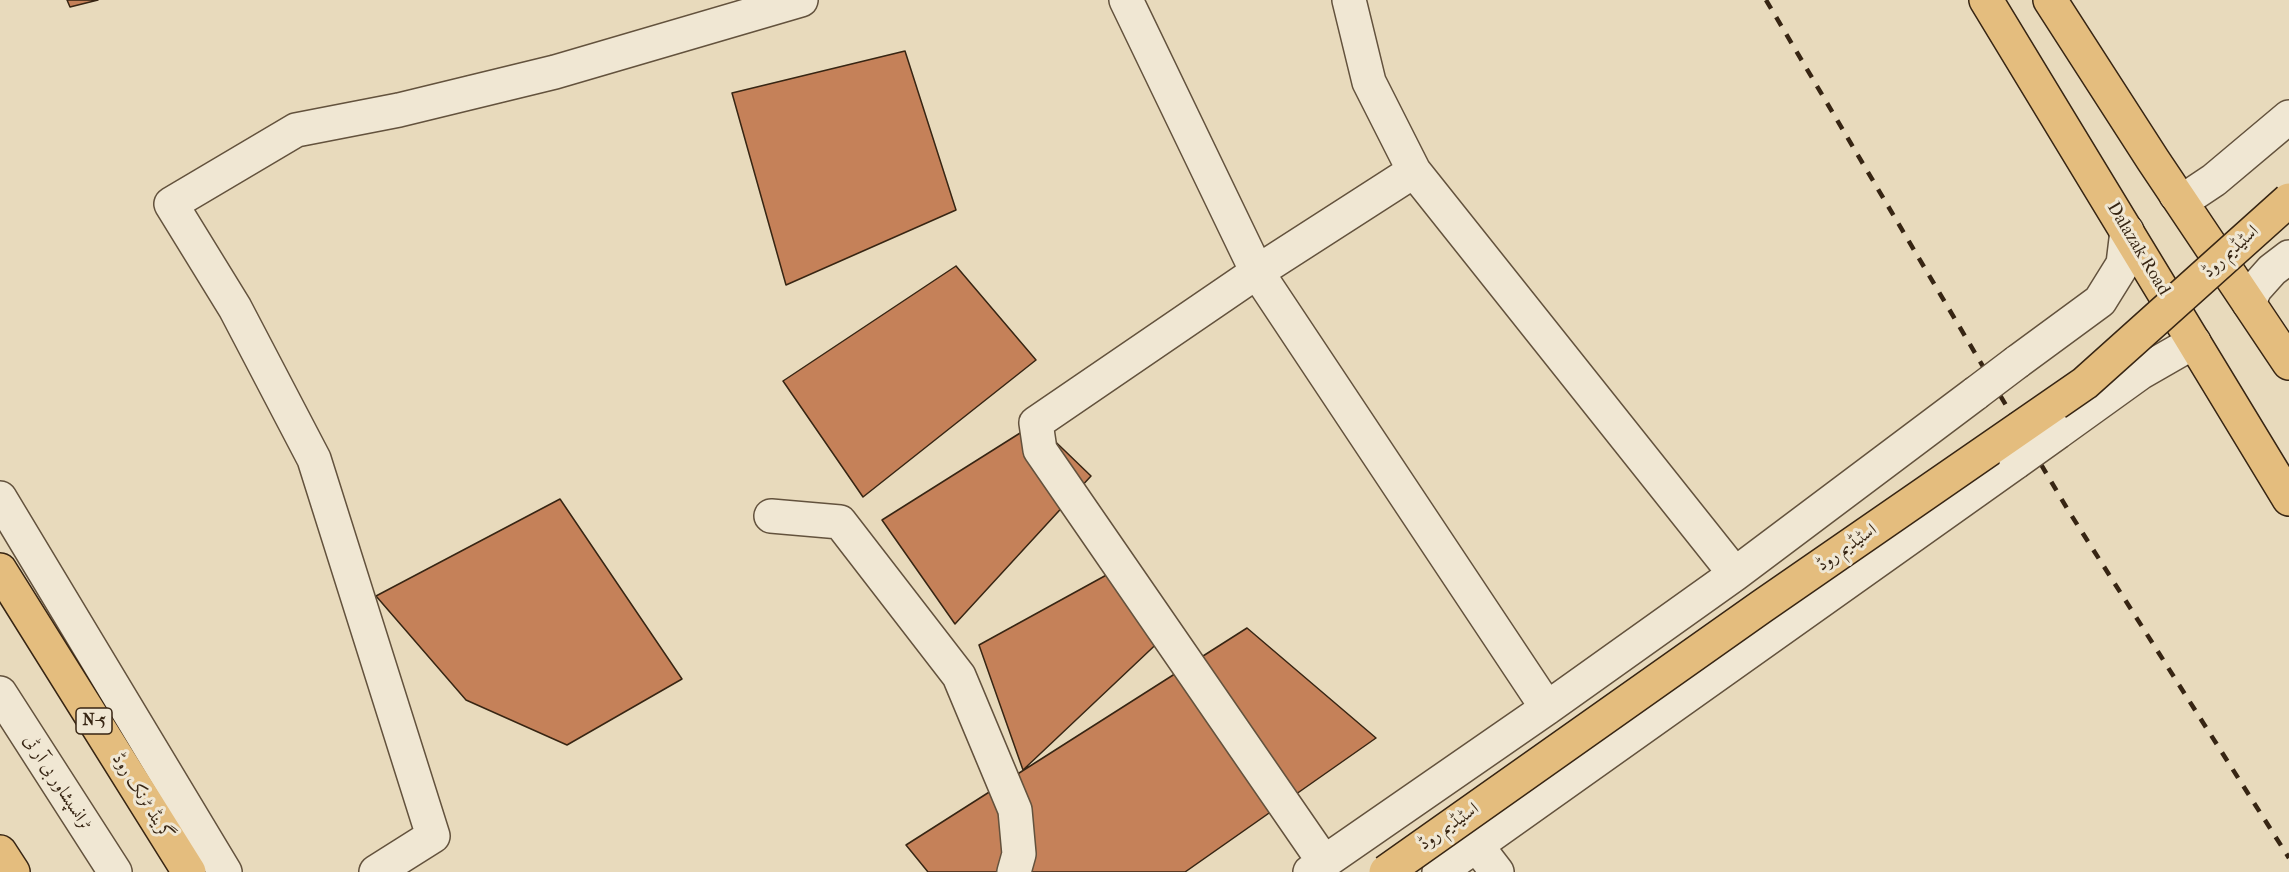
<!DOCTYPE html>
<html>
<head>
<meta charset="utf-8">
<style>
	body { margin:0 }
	canvas { display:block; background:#e8dabc }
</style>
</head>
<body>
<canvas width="2289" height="872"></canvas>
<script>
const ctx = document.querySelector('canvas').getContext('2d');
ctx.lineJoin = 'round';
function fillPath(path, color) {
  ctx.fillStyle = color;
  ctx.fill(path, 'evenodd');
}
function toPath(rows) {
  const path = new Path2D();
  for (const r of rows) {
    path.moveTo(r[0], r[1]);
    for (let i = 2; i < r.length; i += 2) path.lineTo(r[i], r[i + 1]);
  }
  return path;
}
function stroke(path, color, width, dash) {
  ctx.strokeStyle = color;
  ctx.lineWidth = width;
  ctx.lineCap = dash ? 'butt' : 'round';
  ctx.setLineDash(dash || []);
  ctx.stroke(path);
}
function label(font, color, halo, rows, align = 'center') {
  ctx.font = font + ' "IM FELL French Canon",Amiri,serif';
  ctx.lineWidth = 6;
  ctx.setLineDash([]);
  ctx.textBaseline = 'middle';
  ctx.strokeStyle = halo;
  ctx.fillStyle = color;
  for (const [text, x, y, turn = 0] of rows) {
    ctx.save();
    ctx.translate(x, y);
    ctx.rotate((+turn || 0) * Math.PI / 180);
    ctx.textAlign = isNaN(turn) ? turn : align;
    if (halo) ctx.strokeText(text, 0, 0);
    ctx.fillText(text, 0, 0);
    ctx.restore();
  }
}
const building = toPath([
	[67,0,98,0,70,7,67,0],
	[905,51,956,210,786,285,732,93,905,51],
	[956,266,1036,360,863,497,783,381,956,266],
	[1036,423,1091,476,955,624,882,520,1036,423],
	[560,499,682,679,567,745,466,700,376,596,560,499],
	[1121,567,1167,634,1023,770,979,645,1121,567],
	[1247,628,1376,738,1185,872,928,872,906,845,1247,628]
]);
fillPath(building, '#c58159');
stroke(building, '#372513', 1.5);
const minor = toPath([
	[1126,0,1257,272,1547,708],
	[1349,0,1369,82,1414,171,1735,574],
	[2176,195,2190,196,2214,180,2289,117],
	[2249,303,2255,289,2272,270,2289,257],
	[2017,362,2100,301,2123,264,2127,231],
	[2058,432,2140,373,2194,342],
	[0,498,225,872],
	[771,516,840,522,959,676,1015,810,1019,854,1014,872],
	[0,693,115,872],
	[1477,846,1497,872],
	[1324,862,1040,450,1036,423,1257,272,1414,171],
	[376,872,433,836,314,459,235,308,171,204,296,130,399,110,555,72,801,0],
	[1310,872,1547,708,1735,574,1976,393],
	[1439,872,2016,462]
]);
const major = toPath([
	[1986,0,2289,499],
	[2050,0,2153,160,2289,363]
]);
const highway = toPath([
	[0,570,189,872],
	[0,852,13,872]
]);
stroke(minor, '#63523d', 36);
stroke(major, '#372513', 36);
stroke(highway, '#372513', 36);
stroke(minor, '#f0e7d3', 33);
stroke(major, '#e4bd7e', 33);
stroke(highway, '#e4bd7e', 33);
stroke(toPath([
	[1766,0,2068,510,2289,858]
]), '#372513', 4.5, [10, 10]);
const minorBridge = toPath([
	[1976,393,2017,362],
	[2016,462,2058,432]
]);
const majorBridge = toPath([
	[1386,872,1761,607,2085,383,2289,200]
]);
stroke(minorBridge, '#63523d', 36, []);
stroke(majorBridge, '#372513', 36, []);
stroke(minorBridge, '#f0e7d3', 33);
stroke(majorBridge, '#e4bd7e', 33);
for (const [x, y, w] of [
	[94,721,36]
]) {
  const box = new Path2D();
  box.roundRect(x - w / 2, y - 13, w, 26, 4.5);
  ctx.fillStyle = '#f0e7d3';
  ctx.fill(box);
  stroke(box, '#372513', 1.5);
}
label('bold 16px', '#372513', null, [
	["N-5",94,721]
]);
label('18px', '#372513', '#f0e7d3', [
	["Dalazak Road",2138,249,59],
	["اسٹیڈیم روڈ",2231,252,-42],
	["اسٹیڈیم روڈ",1847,548,-35],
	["ٹرانسپشاور بی آر ٹی",57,783,57],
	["گرینڈ ٹرنک روڈ",142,797,58],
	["اسٹیڈیم روڈ",1449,827,-35]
]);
</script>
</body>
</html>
